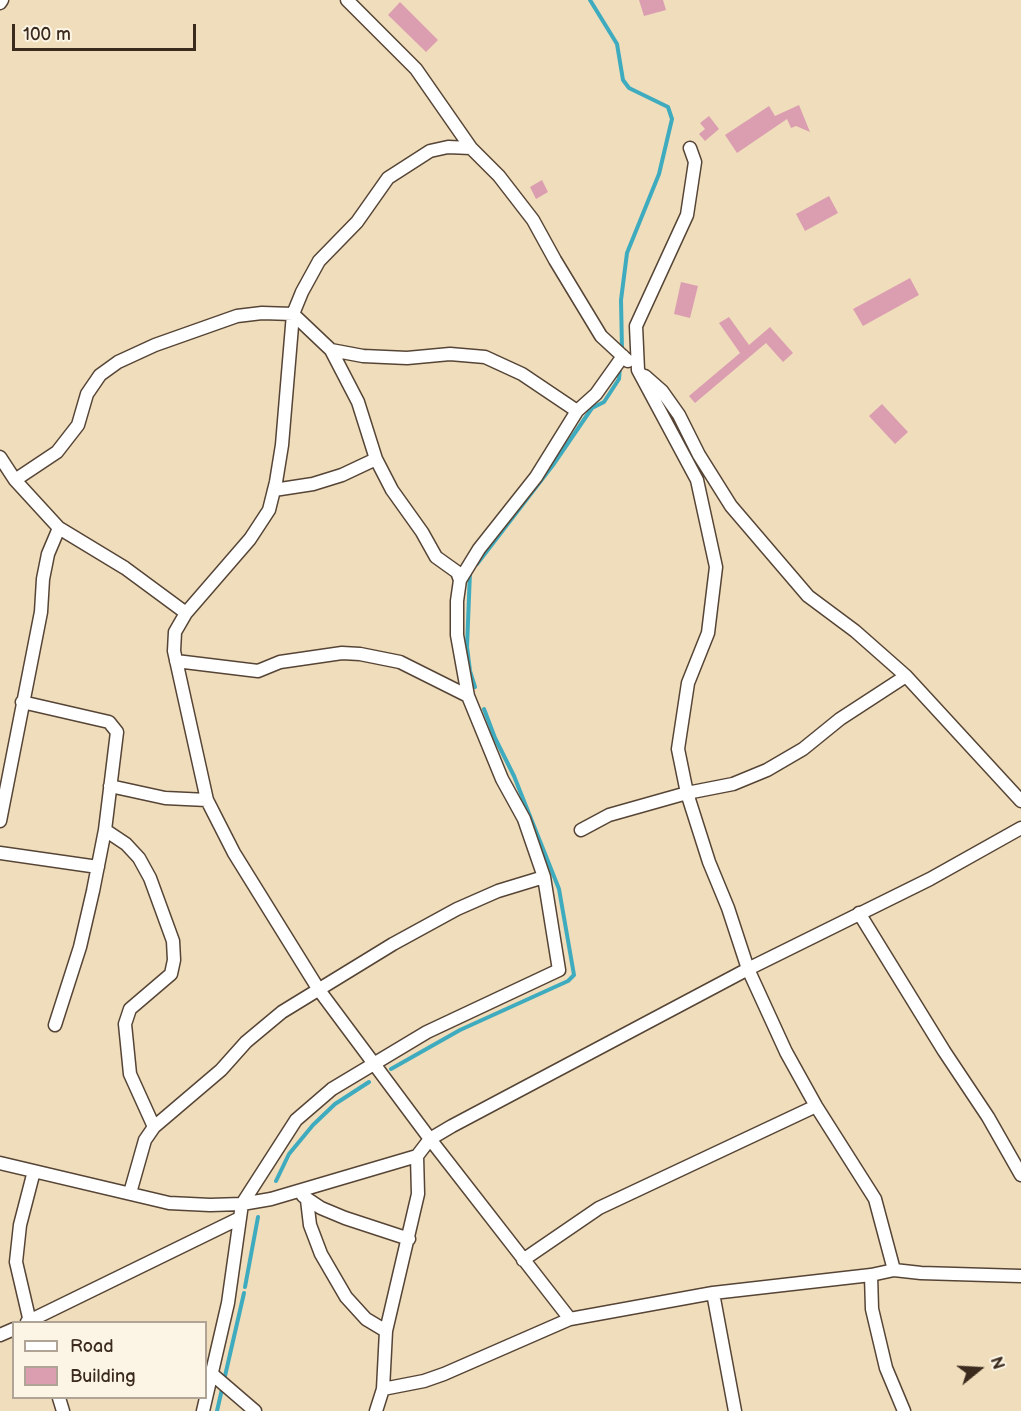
<!DOCTYPE html>
<html>
<head>
<meta charset="utf-8">
<style>
	body { margin:0 }
	#map { position:relative; width:1021px; height:1411px; overflow:hidden; background:#efddbb; font-family:"Balsamiq Sans",sans-serif }
	canvas { display:block }
	.legend { position:absolute; left:12px; top:1321px; width:195px; height:78px; box-sizing:border-box; background:#fcf5e5; border:2px solid #afa495; margin:0; padding:8px 10px; list-style:none; font-size:18px; color:#3b2a1e }
	.legend li { display:flex; align-items:center; gap:12px; height:30px }
	.legend b { width:30px; border:2px solid #afa495 }
	.north { position:absolute; left:949px; top:1339px; width:60px; height:60px; -webkit-text-stroke:4px #fcf5e5; paint-order:stroke; rotate:72deg; font-size:16px; font-weight:700; line-height:24px; text-align:center; color:#3b2a1e }
	.north::after { content:''; display:block; margin:auto; width:21px; height:27px; background:#3b2a1e; clip-path:polygon(50% 0,100% 100%,50% 72%,0 100%) }
	.scale { position:absolute; left:12px; top:24px; width:184px; height:27px; box-sizing:border-box; border:3px solid #3b2a1e; border-top:0; padding-left:8px; font-size:18px; line-height:21px; white-space:nowrap; color:#3b2a1e; -webkit-text-stroke:4px #fcf5e5; paint-order:stroke }
</style>
</head>
<body>
<div id="map">
<canvas width="1021" height="1411"></canvas>
<ul class="legend">
<li><b style="height:8px;background:#fff"></b>Road</li>
<li><b style="height:16px;background:#db9eb1"></b>Building</li>
</ul>
<div class="north">N</div>
<div class="scale">100 m</div>
</div>
<script>
const ctx = document.querySelector('canvas').getContext('2d');
ctx.lineJoin = 'round';
function toPath(rows) {
  const path = new Path2D();
  for (const r of rows) {
    path.moveTo(r[0], r[1]);
    for (let i = 2; i < r.length; i += 2) path.lineTo(r[i], r[i + 1]);
  }
  return path;
}
function stroke(path, color, width, dash) {
  ctx.strokeStyle = color;
  ctx.lineWidth = width;
  ctx.lineCap = dash ? 'butt' : 'round';
  ctx.setLineDash(dash || []);
  ctx.stroke(path);
}
function fillPath(path, color) {
  ctx.fillStyle = color;
  ctx.fill(path, 'evenodd');
}
stroke(toPath([
	[590,0,617,44,623,80,629,88,668,107,672,119,659,174,627,253,621,300,622,350],
	[477,564,553,465,592,408,604,402,619,379,620,367],
	[470,572,467,647,470,671,475,687],
	[391,1069,460,1030,568,981,574,975,559,889,514,776,495,738,484,709],
	[276,1181,289,1154,313,1125,335,1104,369,1082],
	[245,1287,258,1217],
	[217,1411,244,1293]
]), '#3fabbf', 4);
fillPath(toPath([
	[639,0,663,0,666,10,644,16],
	[400,2,438,40,426,52,388,15],
	[799,105,810,132,796,126,791,128,787,119,737,153,725,135,769,106,775,116],
	[709,116,719,129,705,141,699,134,705,129,700,123],
	[542,180,548,192,536,199,530,187],
	[829,196,838,213,805,231,796,214],
	[910,278,919,295,863,326,853,309],
	[681,282,698,286,690,318,674,314],
	[729,317,749,345,770,327,793,353,783,362,766,343,695,403,689,396,740,353,719,323],
	[882,404,908,432,895,444,869,416]
]), '#db9eb1');
const street = toPath([
	[347,0,416,69,471,148,499,176,533,220,555,260,601,336,628,361],
	[0,3,2,0],
	[471,148,448,147,430,151,388,178,357,222,319,261,302,292,293,314,282,445,276,482,269,510,250,539,186,613,175,632,174,651,207,800,234,853,319,990,430,1139,570,1319],
	[690,148,695,162,687,215,636,326,638,370,697,480,716,567,708,633,688,683,678,749,687,793,709,862,728,908,748,969,786,1052,816,1106,875,1199,894,1270],
	[331,350,363,356,407,358,450,354,485,357,522,374,577,411],
	[645,376,662,391,679,415,699,455,731,506,808,596,855,631,906,676,1021,801],
	[0,457,15,480,59,528,125,568,186,613],
	[15,480,57,452,78,425,87,394,100,375,118,362,155,345,237,316,262,313,293,314,331,350,358,402,376,459,392,490,422,532,436,557,457,572,460,580],
	[274,490,313,484,342,475,376,459],
	[176,661,258,671,280,662,342,653,360,654,400,662,468,696],
	[22,702,109,722,117,732,105,830,93,891,80,947,55,1025],
	[110,786,165,798,207,800],
	[0,821,41,612,43,579,48,554,59,528],
	[105,830,126,844,139,858,150,878,173,941,174,960,171,974,130,1009,125,1024,130,1074,154,1127],
	[581,830,609,815,687,793,733,784,767,770,803,749,840,719,906,676],
	[0,853,98,867],
	[859,913,944,1051,988,1117,1021,1175],
	[0,1163,169,1203,210,1205,242,1204,271,1199,417,1156,430,1139,452,1126,748,969,930,879,1021,828],
	[130,1193,145,1140,154,1127,221,1070,246,1042,282,1012,393,944,457,909,498,891,544,877],
	[303,1196,321,1208,345,1218,409,1239],
	[307,1200,310,1225,321,1254,346,1297,366,1319,386,1331],
	[523,1260,599,1208,816,1106],
	[871,1275,872,1309,886,1368,904,1411],
	[713,1293,735,1411],
	[27,1322,240,1218],
	[30,1322,16,1262,20,1225,34,1171],
	[0,1335,14,1329],
	[212,1374,255,1411],
	[383,1389,424,1381,444,1374,570,1319,713,1293,871,1275,894,1270,921,1273,1021,1276],
	[59,1398,63,1411],
	[203,1411,228,1303,242,1204,296,1120,332,1089,427,1032,559,970,544,877,524,819,502,779,468,696,457,635,457,601,460,580,479,549,536,477,577,411,596,394,623,356],
	[376,1411,383,1389,386,1331,418,1194,417,1156]
]);
stroke(street, '#564536', 15);
stroke(street, '#fff', 12);
</script>
</body>
</html>
